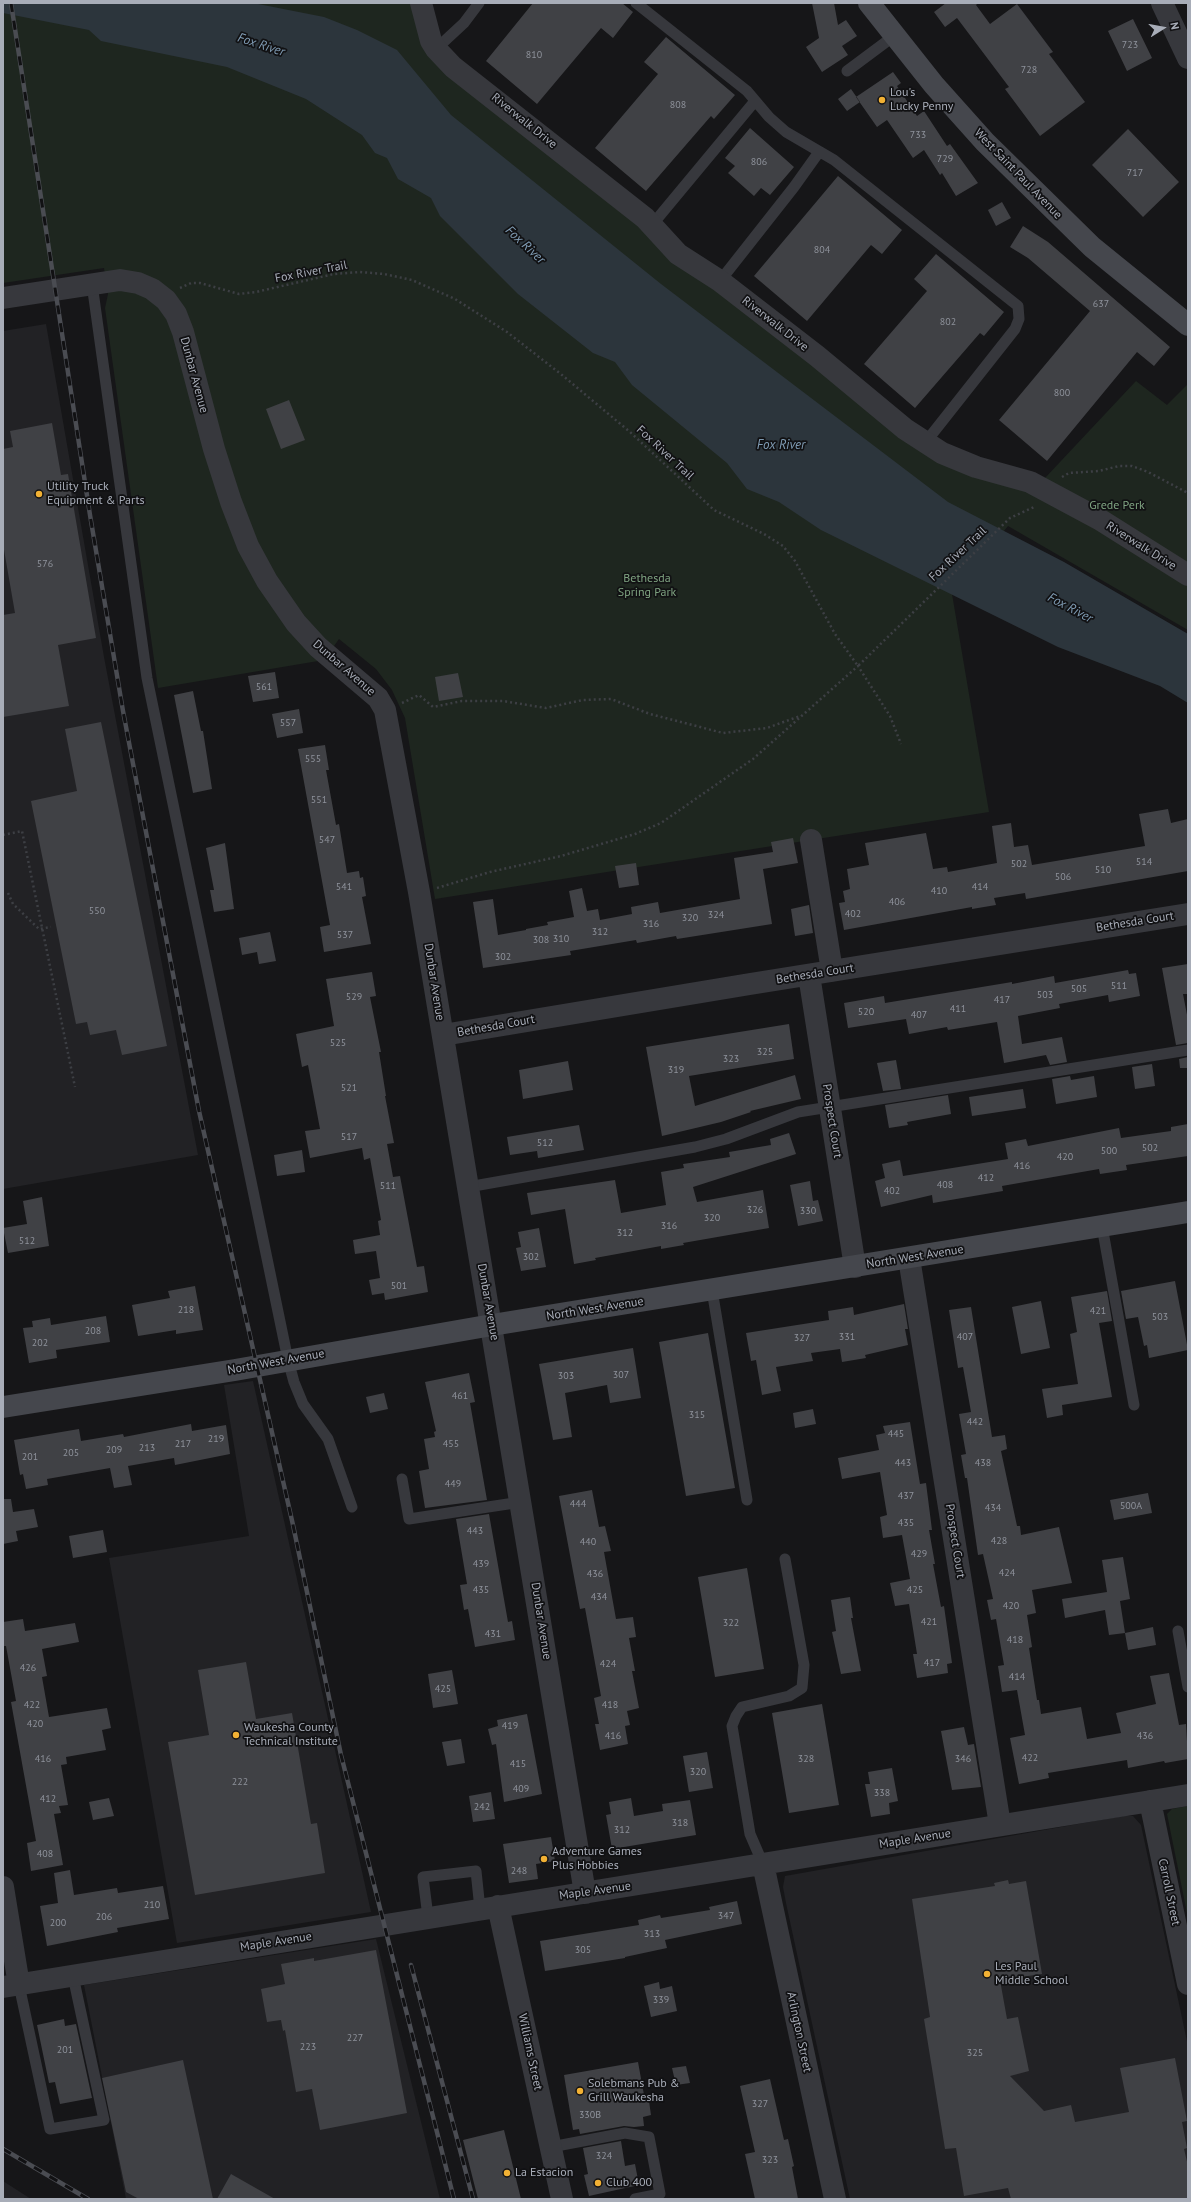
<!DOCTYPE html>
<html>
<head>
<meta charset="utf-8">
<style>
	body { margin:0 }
	#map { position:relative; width:1191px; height:2202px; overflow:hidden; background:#161618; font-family:"PT Sans",sans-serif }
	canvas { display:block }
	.frame { position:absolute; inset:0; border:4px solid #a8adb8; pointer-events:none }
	.north { position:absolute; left:1143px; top:8px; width:40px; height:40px; -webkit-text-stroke:3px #111113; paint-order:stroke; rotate:79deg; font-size:11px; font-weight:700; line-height:16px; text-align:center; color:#a8adb8 }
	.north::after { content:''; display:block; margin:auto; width:14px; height:18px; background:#a8adb8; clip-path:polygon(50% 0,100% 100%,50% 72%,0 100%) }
</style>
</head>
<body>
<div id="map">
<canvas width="1191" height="2202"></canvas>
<div class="frame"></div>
<div class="north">N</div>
</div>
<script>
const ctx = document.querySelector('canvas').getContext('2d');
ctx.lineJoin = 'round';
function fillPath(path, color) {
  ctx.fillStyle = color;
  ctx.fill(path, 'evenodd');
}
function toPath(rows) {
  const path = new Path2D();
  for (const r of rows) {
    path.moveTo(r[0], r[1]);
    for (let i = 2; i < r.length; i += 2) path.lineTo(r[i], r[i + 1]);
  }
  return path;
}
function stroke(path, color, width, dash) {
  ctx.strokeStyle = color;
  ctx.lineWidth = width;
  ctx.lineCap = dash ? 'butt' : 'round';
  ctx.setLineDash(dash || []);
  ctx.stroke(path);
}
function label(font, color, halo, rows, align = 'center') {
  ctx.font = font + ' "PT Sans",sans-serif';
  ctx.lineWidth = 3.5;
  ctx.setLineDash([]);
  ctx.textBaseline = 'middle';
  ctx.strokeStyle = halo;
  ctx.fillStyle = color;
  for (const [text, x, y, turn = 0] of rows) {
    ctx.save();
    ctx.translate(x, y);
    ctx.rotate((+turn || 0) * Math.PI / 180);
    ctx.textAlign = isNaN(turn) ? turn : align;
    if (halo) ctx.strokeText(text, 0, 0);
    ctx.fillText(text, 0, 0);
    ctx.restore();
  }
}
fillPath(toPath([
	[46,324,104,657,198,1155,3,1189,3,331],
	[253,1381,371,1912,177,1943,109,1558,249,1536,224,1385],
	[1123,1816,1133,1816,1141,1825,1188,2046,1188,2199,850,2199,786,1903,783,1887,785,1876],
	[376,1939,440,2199,126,2199,84,1985],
	[3,2181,31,2199,3,2199]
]), '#222225');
fillPath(toPath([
	[3,3,413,3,426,46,711,282,928,453,1045,478,1136,381,1167,405,1188,384,1188,630,1008,526,952,594,989,812,435,899,405,718,392,690,376,669,339,639,324,660,158,688,105,308,108,294,104,268,3,283],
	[1188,1806,1188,1918,1167,1814,1172,1809]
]), '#1e261f');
fillPath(toPath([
	[3,3,253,3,324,17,357,30,397,50,451,115,661,284,948,502,1064,562,1188,634,1188,703,1160,686,1058,647,821,530,779,502,747,489,727,463,632,385,615,362,593,353,518,294,440,216,431,198,398,179,387,158,375,153,362,135,306,99,227,67,101,41,89,30,3,13]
]), '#2c353c');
fillPath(toPath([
	[533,3,622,3,633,12,613,38,601,28,537,104,486,61],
	[812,3,834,3,838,25,846,20,857,36,842,46,848,55,822,72,806,47,819,38],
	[946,3,978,3,976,5,990,24,1017,4,1053,52,1049,54,1085,102,1040,136,1005,89,1009,87,957,18,945,27,934,12],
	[1133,19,1152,58,1127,71,1108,31],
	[666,37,735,95,714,119,711,116,646,191,595,148,658,74,644,62],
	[893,72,901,83,897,86,917,116,924,111,947,146,950,144,978,183,956,196,942,173,940,175,924,150,913,158,887,120,877,127,856,97],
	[851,89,860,102,847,111,838,99],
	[750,128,794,167,770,195,761,188,754,196,728,173,735,166,725,158],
	[1128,129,1179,182,1143,217,1092,165],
	[838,176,902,230,882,254,871,245,807,321,754,276],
	[1002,202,1011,218,996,226,988,210],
	[1023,226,1048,242,1170,347,1154,366,1137,352,1047,461,999,420,1090,311,1028,258,1010,247],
	[936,254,1004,312,984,336,980,333,915,408,864,364,927,291,914,279],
	[289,400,305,440,281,449,266,409],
	[52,423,61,475,68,474,96,638,58,645,69,706,3,717,3,615,15,613,3,544,3,449,13,447,10,431],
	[275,672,279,698,253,702,248,676],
	[458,673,463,697,439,701,435,677],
	[193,691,201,731,203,731,212,789,193,793,174,695],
	[299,709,303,733,277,738,272,714],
	[101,722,167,1046,122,1055,116,1030,90,1035,87,1022,76,1024,31,801,77,791,65,729],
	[325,745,329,770,326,770,336,825,339,824,347,873,359,871,360,878,363,877,366,896,362,897,371,944,324,952,320,927,330,925,298,749],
	[1168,809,1171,823,1188,819,1188,871,1026,899,1025,893,994,898,996,905,972,909,972,907,844,930,839,903,845,902,843,891,850,889,847,869,869,865,865,843,926,833,933,869,947,867,948,872,997,863,992,826,1011,823,1014,847,1028,845,1032,865,1145,846,1139,814],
	[793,838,798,863,763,869,772,924,677,939,676,936,637,943,636,940,570,951,571,955,483,968,473,902,493,899,498,935,526,930,526,929,548,925,547,922,574,917,569,891,582,888,587,911,598,909,600,920,632,914,631,907,658,902,660,913,740,899,734,858,773,852,771,842],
	[225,843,234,909,214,912,210,890,214,890,206,848],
	[636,863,639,885,619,888,615,866],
	[809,905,813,933,795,936,791,909],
	[270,932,276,961,259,964,257,952,242,955,239,938],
	[1188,964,1188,994,1183,994,1188,1020,1188,1043,1176,1045,1162,968],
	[1128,970,1129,974,1136,973,1140,996,1109,1002,1108,995,1059,1004,1060,1008,1018,1016,1022,1044,1062,1037,1067,1062,1050,1065,1046,1055,1004,1063,997,1022,948,1030,947,1027,909,1034,906,1019,848,1028,844,1003,884,996,885,1003,1012,982,1012,984,1054,976,1055,983],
	[372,972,376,996,370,997,381,1052,379,1052,386,1096,385,1096,394,1143,387,1144,393,1177,400,1176,417,1267,424,1266,428,1292,385,1300,384,1293,372,1295,369,1280,380,1278,376,1251,355,1254,353,1240,380,1235,378,1221,381,1220,370,1158,364,1160,362,1148,310,1158,305,1131,320,1129,308,1065,302,1067,296,1034,334,1026,326,979],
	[789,1024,794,1059,689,1076,695,1106,795,1075,801,1099,750,1111,751,1112,721,1122,662,1136,646,1047],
	[1188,1057,1188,1068,1180,1068,1179,1059],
	[896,1060,901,1089,883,1091,877,1063],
	[568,1061,573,1090,523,1099,519,1070],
	[1152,1064,1155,1086,1135,1089,1132,1067],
	[1070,1076,1071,1080,1094,1076,1097,1097,1056,1104,1052,1079],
	[1023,1089,1026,1108,972,1116,969,1097],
	[948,1095,951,1114,907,1122,908,1125,889,1128,885,1105],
	[1188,1124,1188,1156,1126,1165,1127,1170,1100,1174,1099,1169,1002,1186,1003,1191,933,1203,932,1195,881,1207,875,1181,885,1178,882,1164,900,1160,903,1176,1008,1159,1005,1143,1026,1139,1028,1146,1119,1128,1121,1138,1171,1131,1171,1127],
	[579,1125,584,1150,538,1158,537,1151,510,1155,507,1137],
	[789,1133,796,1154,693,1187,697,1202,763,1190,769,1228,683,1243,684,1245,661,1249,661,1246,595,1258,596,1260,574,1264,565,1209,531,1215,527,1193,615,1180,621,1213,666,1205,661,1172,684,1168,683,1164,730,1157,729,1152,771,1145,770,1139],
	[302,1150,305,1172,277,1176,274,1155],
	[810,1181,813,1201,818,1200,823,1221,798,1226,790,1185],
	[42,1197,49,1246,8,1253,3,1228,27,1224,23,1201],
	[539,1228,546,1267,521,1271,516,1248,521,1247,518,1232],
	[1175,1281,1188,1350,1149,1358,1147,1345,1144,1346,1138,1317,1126,1319,1121,1291],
	[195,1286,203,1330,176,1334,176,1330,138,1336,132,1305,170,1298,168,1291],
	[1107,1291,1112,1321,1099,1323,1112,1397,1062,1405,1063,1415,1047,1418,1042,1389,1078,1384,1070,1334,1077,1332,1071,1297],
	[1041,1301,1050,1348,1021,1354,1012,1307],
	[904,1304,908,1329,905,1329,908,1345,865,1355,866,1358,842,1362,840,1349,811,1353,813,1361,776,1367,781,1391,762,1395,756,1360,751,1361,746,1333,829,1320,828,1311,853,1307,854,1315],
	[971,1307,992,1437,1005,1435,1007,1449,1001,1451,1017,1526,1020,1526,1021,1535,1059,1527,1072,1583,1032,1590,1036,1613,1027,1615,1032,1647,1029,1648,1037,1700,1039,1700,1041,1714,1081,1707,1087,1739,1121,1733,1116,1713,1156,1704,1150,1676,1169,1673,1179,1725,1186,1724,1188,1759,1165,1763,1164,1761,1128,1768,1127,1760,1048,1773,1049,1778,1019,1784,1010,1738,1025,1735,1017,1690,1002,1692,998,1666,1004,1665,996,1619,991,1620,987,1600,993,1599,983,1554,978,1555,967,1478,965,1478,961,1455,966,1454,959,1414,971,1412,963,1367,958,1368,949,1310],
	[106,1316,110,1342,56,1350,57,1358,29,1363,23,1328,33,1327,32,1321,50,1318,51,1325],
	[708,1333,735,1488,686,1496,659,1342],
	[633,1348,641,1398,610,1403,607,1385,565,1393,572,1437,553,1440,539,1364],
	[469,1373,475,1402,470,1403,487,1500,425,1508,419,1471,429,1469,424,1439,435,1437,434,1432,436,1431,425,1382],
	[384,1393,388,1409,370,1413,366,1397],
	[813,1409,816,1424,795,1428,793,1413],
	[910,1422,920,1484,926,1483,932,1530,929,1530,935,1564,933,1564,941,1607,944,1606,952,1663,947,1664,948,1673,917,1678,913,1654,917,1654,909,1604,895,1606,890,1583,910,1579,902,1535,883,1538,880,1517,887,1515,880,1472,842,1479,838,1458,879,1450,876,1435,885,1433,883,1426],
	[191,1424,192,1431,226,1425,230,1454,175,1465,174,1458,128,1466,132,1485,114,1488,110,1468,47,1479,48,1485,26,1489,23,1474,20,1475,14,1440,79,1429,81,1441,123,1434,124,1437],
	[592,1490,599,1527,605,1526,611,1551,604,1552,616,1619,633,1617,636,1637,629,1638,635,1671,632,1671,639,1708,627,1711,630,1725,625,1726,628,1744,600,1750,595,1724,599,1724,594,1698,601,1696,585,1608,580,1609,559,1496],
	[1148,1493,1152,1513,1114,1520,1110,1500],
	[3,1499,11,1499,13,1512,34,1509,38,1527,16,1531,18,1541,3,1544],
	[489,1514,508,1622,512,1621,515,1640,475,1647,468,1609,464,1610,460,1585,467,1584,456,1519],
	[103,1530,107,1552,73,1558,69,1536],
	[1123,1557,1130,1599,1120,1601,1125,1633,1109,1635,1105,1610,1065,1618,1062,1599,1107,1592,1102,1560],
	[747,1568,764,1669,715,1677,698,1577],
	[850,1597,853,1618,851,1618,861,1671,841,1674,832,1632,836,1631,831,1600],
	[23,1619,25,1631,75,1623,79,1642,42,1649,47,1676,42,1677,49,1717,107,1708,111,1728,102,1730,106,1750,66,1757,67,1764,61,1765,68,1805,59,1806,61,1813,54,1814,63,1865,31,1871,27,1843,36,1841,11,1702,16,1701,6,1646,3,1646,3,1622],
	[1153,1627,1156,1645,1128,1650,1125,1633],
	[246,1662,256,1719,292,1713,311,1824,317,1823,325,1873,195,1895,168,1742,209,1735,198,1670],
	[452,1670,458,1704,433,1708,428,1674],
	[822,1704,839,1805,789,1813,772,1713],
	[527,1714,542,1794,504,1802,496,1744,492,1745,488,1729,498,1726,497,1720],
	[964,1727,968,1745,974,1744,981,1787,952,1790,941,1731],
	[461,1739,465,1763,447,1766,442,1742],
	[707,1752,713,1788,689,1792,683,1756],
	[892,1768,898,1801,889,1803,890,1814,871,1817,865,1784,870,1784,868,1772],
	[491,1792,495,1819,473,1822,469,1796],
	[109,1798,114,1816,93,1820,89,1802],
	[631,1798,634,1816,663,1811,662,1804,690,1800,696,1835,612,1849,606,1815,611,1814,609,1802],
	[551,1837,555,1861,536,1864,538,1879,509,1883,503,1844],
	[70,1870,74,1895,117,1888,118,1893,163,1886,169,1919,117,1928,118,1932,47,1946,40,1906,58,1903,54,1873],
	[1008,1880,1009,1884,1026,1881,1042,1974,1000,1980,1007,2019,1018,2017,1029,2071,1010,2076,1044,2111,1071,2105,1075,2122,1129,2112,1120,2068,1175,2058,1187,2121,1182,2122,1187,2148,1184,2149,1188,2166,1188,2199,1011,2199,1008,2188,964,2196,956,2148,945,2149,924,2019,930,2017,912,1899,995,1886,994,1883],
	[737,1901,742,1924,665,1940,667,1948,625,1957,625,1958,545,1971,540,1941,639,1925,638,1920,660,1915,661,1918,710,1910,709,1907],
	[376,1950,407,2113,320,2130,312,2089,296,2092,285,2030,283,2031,281,2020,267,2022,261,1989,285,1984,281,1964,314,1958,314,1961],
	[659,1982,660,1989,672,1986,677,2011,651,2017,644,1986],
	[64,2019,65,2026,76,2024,92,2098,60,2104,55,2082,49,2083,37,2025],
	[183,2060,213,2199,139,2199,126,2192,102,2078],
	[638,2062,644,2095,648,2094,651,2115,643,2117,644,2126,634,2127,624,2126,580,2134,579,2129,573,2130,564,2075],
	[686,2066,690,2083,676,2085,672,2068],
	[770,2079,784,2140,788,2139,794,2166,792,2167,798,2199,755,2199,745,2154,755,2152,740,2086],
	[504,2130,521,2199,478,2199,463,2140],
	[621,2141,625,2166,635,2164,639,2185,589,2196,584,2175,588,2174,583,2148],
	[231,2174,275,2199,217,2199]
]), '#404145');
stroke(toPath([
	[180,288,191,283,200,283,239,294,256,292,334,274,360,272,384,274,412,280,455,299,507,332,562,375,630,432,714,510,764,534,783,546,795,561,835,634,858,666,1010,518,1034,507],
	[1062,477,1069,473,1099,471,1119,466,1132,466,1148,472,1188,493],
	[402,703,419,695,433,707,462,701,503,701,546,708,583,700,611,699,650,714,723,733,767,728,800,716],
	[3,835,22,831,75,1087],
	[437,888,490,872,561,856,635,834,661,823,753,759,858,666,890,716,901,744],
	[8,893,13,904,39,929,51,927]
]), '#3d3f44', 2.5, [2, 3]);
stroke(toPath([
	[636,3,747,91,769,117,786,132,834,160,1018,306,1019,319,1015,329,925,443],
	[436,49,464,23,479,3],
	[847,71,894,36],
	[652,225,755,101],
	[720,281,794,187,819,152],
	[92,284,147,678,288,1360,294,1382,303,1404,328,1439,352,1507],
	[468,1187,695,1147,726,1139,798,1112,1188,1050],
	[1102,1226,1134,1405],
	[712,1290,747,1500],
	[402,1479,409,1519,521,1502],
	[1178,1631,1188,1687],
	[763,1864,750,1834,732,1726,736,1716,742,1707,789,1696,802,1688,804,1665,785,1559],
	[428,1917,423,1877,476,1871,480,1909],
	[19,1985,50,2129,104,2120,73,1976],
	[551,2147,625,2133,649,2137,660,2194,635,2199]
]), '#37383d', 11);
stroke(toPath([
	[421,3,431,41,436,49,453,67,645,218,678,254,720,281,817,356,905,429,942,453,976,467,1030,482,1099,519,1188,575],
	[1162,3,1188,58],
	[3,298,120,280,138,283,152,289,166,300,176,314,183,332,214,449,231,502,248,546,267,581,296,623,318,647,378,698,385,710,419,892,585,1893],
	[811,840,832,971],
	[809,975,855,1267],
	[443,1035,750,984,1188,914],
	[909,1258,1000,1825],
	[1150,1801,1188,1984],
	[763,1864,835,2199],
	[3,1887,19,1985],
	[498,1906,562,2199],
	[3,1987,1188,1795]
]), '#37383d', 22);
stroke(toPath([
	[869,3,934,85,985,142,1092,247,1188,325],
	[3,1407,235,1370,492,1325,1188,1212]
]), '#45474d', 22);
const rail = toPath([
	[11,3,90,515,123,711,199,1111,293,1525,341,1755,454,2199],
	[411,1965,473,2199],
	[3,2149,88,2199]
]);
stroke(rail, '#4a4c52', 4.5);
stroke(rail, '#111113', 3, [9]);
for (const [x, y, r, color] of [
	[882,100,4,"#f2b134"],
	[39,494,4,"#f2b134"],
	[236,1735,4,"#f2b134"],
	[544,1859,4,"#f2b134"],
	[987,1974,4,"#f2b134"],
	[580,2091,4,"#f2b134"],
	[507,2173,4,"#f2b134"],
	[598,2183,4,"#f2b134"]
]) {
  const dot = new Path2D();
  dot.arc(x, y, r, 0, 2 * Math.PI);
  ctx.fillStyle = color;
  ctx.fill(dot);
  stroke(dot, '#111113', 1.5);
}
label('10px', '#8e929b', null, [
	["723",1130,45],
	["810",534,55],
	["728",1029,70],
	["808",678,105],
	["733",918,135],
	["729",945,159],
	["806",759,162],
	["717",1135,173],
	["804",822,250],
	["637",1101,304],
	["802",948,322],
	["800",1062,393],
	["576",45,564],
	["561",264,687],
	["557",288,723],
	["555",313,759],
	["551",319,800],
	["547",327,840],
	["514",1144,862],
	["502",1019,864],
	["510",1103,870],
	["506",1063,877],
	["541",344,887],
	["414",980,887],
	["410",939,891],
	["406",897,902],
	["550",97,911],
	["402",853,914],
	["324",716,915],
	["320",690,918],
	["316",651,924],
	["312",600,932],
	["537",345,935],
	["310",561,939],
	["308",541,940],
	["302",503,957],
	["511",1119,986],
	["505",1079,989],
	["503",1045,995],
	["529",354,997],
	["417",1002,1000],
	["411",958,1009],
	["520",866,1012],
	["407",919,1015],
	["525",338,1043],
	["325",765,1052],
	["323",731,1059],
	["319",676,1070],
	["521",349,1088],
	["517",349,1137],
	["512",545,1143],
	["502",1150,1148],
	["500",1109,1151],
	["420",1065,1157],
	["416",1022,1166],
	["412",986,1178],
	["408",945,1185],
	["511",388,1186],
	["402",892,1191],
	["326",755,1210],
	["330",808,1211],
	["320",712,1218],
	["316",669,1226],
	["312",625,1233],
	["512",27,1241],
	["302",531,1257],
	["501",399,1286],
	["218",186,1310],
	["421",1098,1311],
	["503",1160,1317],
	["208",93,1331],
	["331",847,1337],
	["407",965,1337],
	["327",802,1338],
	["202",40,1343],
	["307",621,1375],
	["303",566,1376],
	["461",460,1396],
	["315",697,1415],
	["442",975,1422],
	["445",896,1434],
	["219",216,1439],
	["217",183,1444],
	["455",451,1444],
	["213",147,1448],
	["209",114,1450],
	["205",71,1453],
	["201",30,1457],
	["443",903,1463],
	["438",983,1463],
	["449",453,1484],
	["437",906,1496],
	["444",578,1504],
	["500A",1131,1506],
	["434",993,1508],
	["435",906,1523],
	["443",475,1531],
	["428",999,1541],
	["440",588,1542],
	["429",919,1554],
	["439",481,1564],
	["424",1007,1573],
	["436",595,1574],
	["435",481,1590],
	["425",915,1590],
	["434",599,1597],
	["420",1011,1606],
	["421",929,1622],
	["322",731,1623],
	["431",493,1634],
	["418",1015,1640],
	["417",932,1663],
	["424",608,1664],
	["426",28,1668],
	["414",1017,1677],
	["425",443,1689],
	["422",32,1705],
	["418",610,1705],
	["420",35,1724],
	["419",510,1726],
	["416",613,1736],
	["436",1145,1736],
	["422",1030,1758],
	["416",43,1759],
	["328",806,1759],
	["346",963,1759],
	["415",518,1764],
	["320",698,1772],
	["222",240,1782],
	["409",521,1789],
	["338",882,1793],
	["412",48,1799],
	["242",482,1807],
	["318",680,1823],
	["312",622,1830],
	["408",45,1854],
	["248",519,1871],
	["210",152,1905],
	["347",726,1916],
	["206",104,1917],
	["200",58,1923],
	["313",652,1934],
	["305",583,1950],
	["339",661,2000],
	["227",355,2038],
	["223",308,2047],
	["201",65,2050],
	["325",975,2053],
	["327",760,2104],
	["330B",590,2115],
	["324",604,2156],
	["323",770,2160]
]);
label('12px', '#a8adb8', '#111113', [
	["Lou's",890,93],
	["Lucky Penny",890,107],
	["Utility Truck",47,487],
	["Equipment & Parts",47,501],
	["Waukesha County",244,1728],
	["Technical Institute",244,1742],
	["Adventure Games",552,1852],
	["Plus Hobbies",552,1866],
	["Les Paul",995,1967],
	["Middle School",995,1981],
	["Solebmans Pub &",588,2084],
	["Grill Waukesha",588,2098],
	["La Estacion",515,2173],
	["Club 400",606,2183]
], 'left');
label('12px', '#a8adb8', '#111113', [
	["Riverwalk Drive",524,121,39],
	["West Saint Paul Avenue",1018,174,46],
	["Fox River Trail",311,272,-11],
	["Riverwalk Drive",775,324,38],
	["Dunbar Avenue",194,375,75],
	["Fox River Trail",665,453,43],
	["Riverwalk Drive",1141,546,32],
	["Fox River Trail",958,554,-43],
	["Dunbar Avenue",344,668,41],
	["Bethesda Court",1135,922,-9],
	["Bethesda Court",815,974,-9],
	["Dunbar Avenue",434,982,81],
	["Bethesda Court",496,1026,-10],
	["Prospect Court",832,1121,81],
	["North West Avenue",915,1257,-9],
	["Dunbar Avenue",488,1302,80],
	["North West Avenue",595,1309,-9],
	["North West Avenue",276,1362,-10],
	["Prospect Court",955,1541,81],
	["Dunbar Avenue",541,1621,81],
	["Maple Avenue",915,1839,-9],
	["Maple Avenue",595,1891,-8],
	["Carroll Street",1169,1892,78],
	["Maple Avenue",276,1942,-9],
	["Arlington Street",799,2032,78],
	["Williams Street",530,2052,78]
]);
label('12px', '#7fa381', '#111113', [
	["Grede Perk",1117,506],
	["Bethesda",647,579],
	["Spring Park",647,593]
]);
label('italic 13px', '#7f9bb3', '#111113', [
	["Fox River",261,45,18],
	["Fox River",525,245,43],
	["Fox River",781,445],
	["Fox River",1070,608,28]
]);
</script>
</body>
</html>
